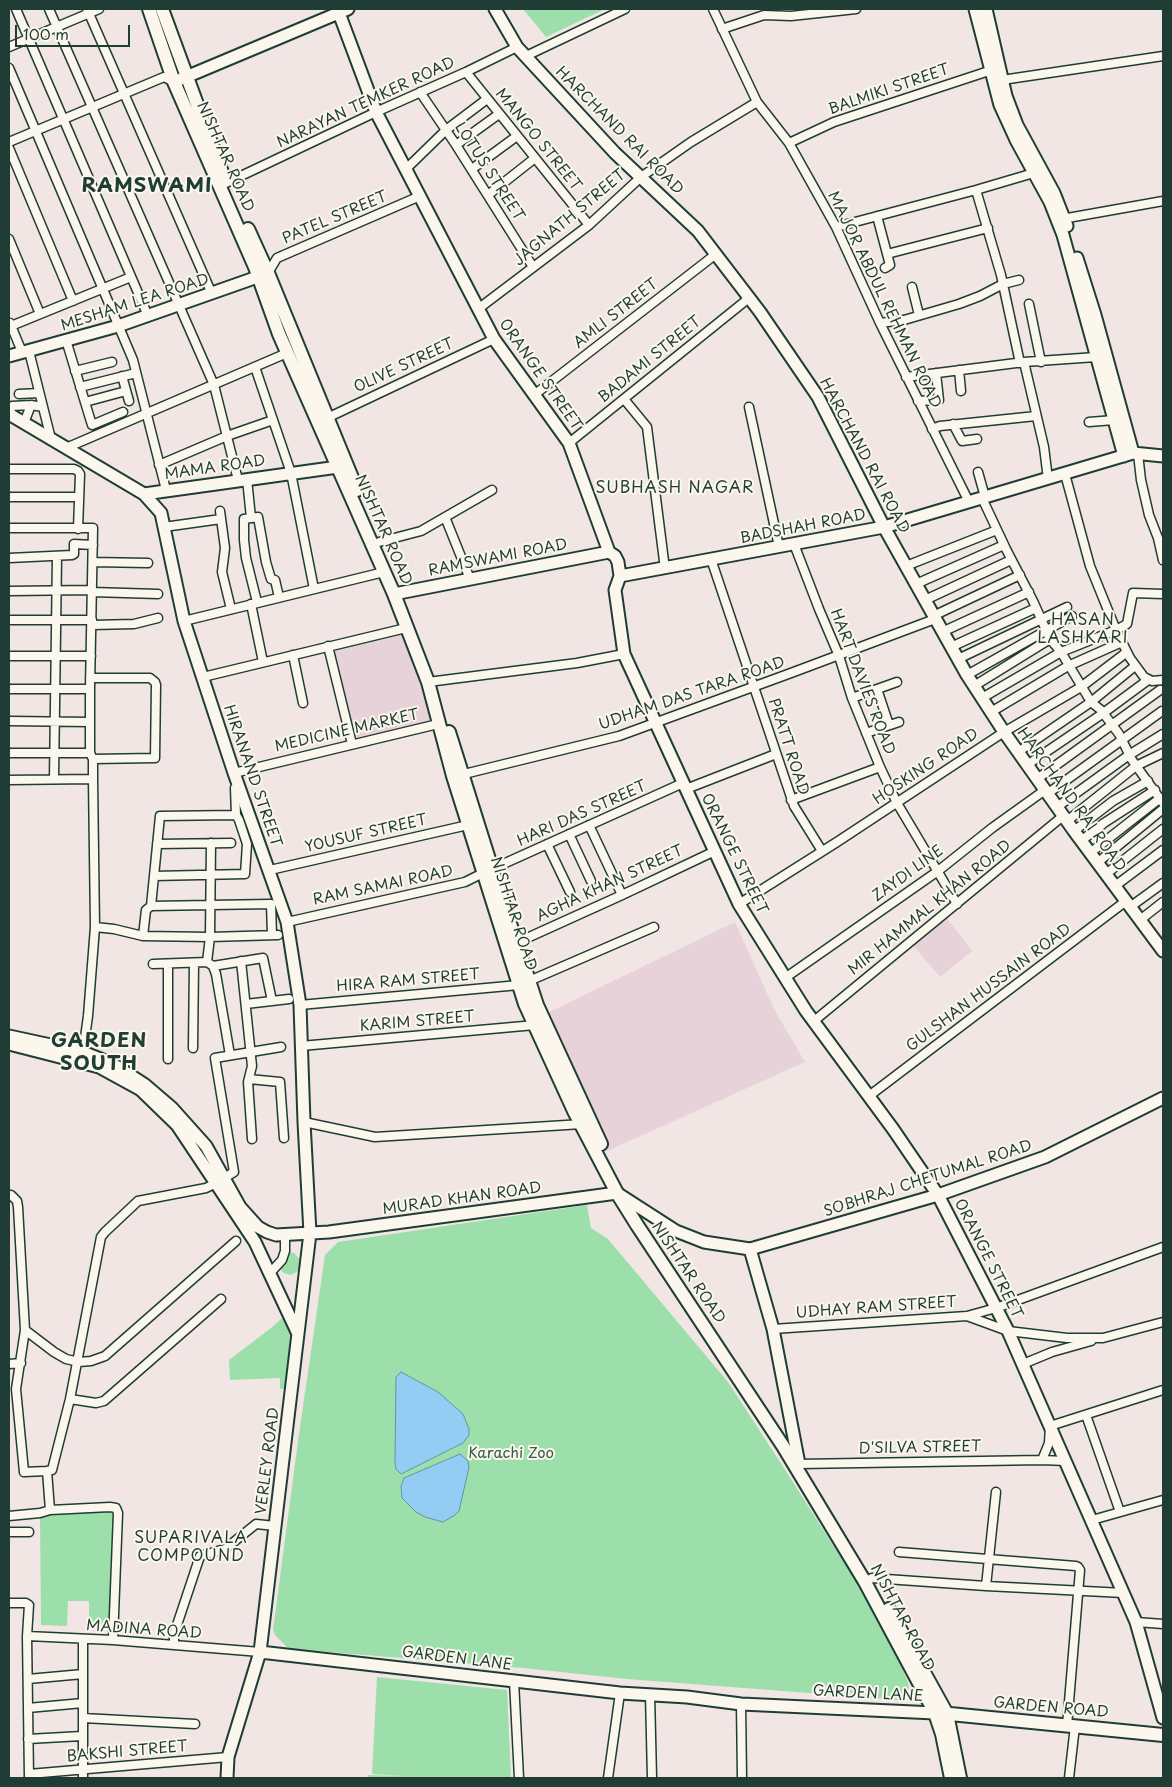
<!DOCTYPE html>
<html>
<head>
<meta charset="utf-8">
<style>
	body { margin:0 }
	#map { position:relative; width:1172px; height:1787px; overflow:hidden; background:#f2e6e4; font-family:"Playpen Sans",sans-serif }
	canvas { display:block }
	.frame { position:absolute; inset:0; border:10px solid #1f3d34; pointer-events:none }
	.scale { position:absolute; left:15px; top:25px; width:115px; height:22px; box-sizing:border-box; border:2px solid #1f3d34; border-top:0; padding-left:6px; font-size:15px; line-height:18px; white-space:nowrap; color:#1f3d34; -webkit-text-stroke:4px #fbf7ec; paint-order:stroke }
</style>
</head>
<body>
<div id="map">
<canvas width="1172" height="1787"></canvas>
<div class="frame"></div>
<div class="scale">100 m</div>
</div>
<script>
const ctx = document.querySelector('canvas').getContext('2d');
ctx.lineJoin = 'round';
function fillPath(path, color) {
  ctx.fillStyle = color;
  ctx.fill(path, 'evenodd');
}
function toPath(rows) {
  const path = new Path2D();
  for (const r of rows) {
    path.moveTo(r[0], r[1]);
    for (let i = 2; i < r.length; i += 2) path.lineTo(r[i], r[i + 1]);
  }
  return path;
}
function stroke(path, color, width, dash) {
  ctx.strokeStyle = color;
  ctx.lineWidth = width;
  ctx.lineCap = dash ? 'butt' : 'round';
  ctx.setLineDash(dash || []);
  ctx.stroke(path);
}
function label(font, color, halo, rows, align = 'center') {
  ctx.font = font + ' "Playpen Sans",sans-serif';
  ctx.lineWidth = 4;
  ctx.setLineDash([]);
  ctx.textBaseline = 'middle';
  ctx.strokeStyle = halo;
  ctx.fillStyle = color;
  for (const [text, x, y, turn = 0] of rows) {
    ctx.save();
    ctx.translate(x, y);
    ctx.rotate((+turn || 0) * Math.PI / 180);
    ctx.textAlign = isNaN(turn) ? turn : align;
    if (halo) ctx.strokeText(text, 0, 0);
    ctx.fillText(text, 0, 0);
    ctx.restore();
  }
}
fillPath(toPath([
	[406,628,438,724,352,744,329,646],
	[944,914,972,951,940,977,910,942],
	[735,922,774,1009,805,1062,605,1152,541,1016]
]), '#e8d2da');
fillPath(toPath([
	[523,9,605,9,546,37],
	[587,1205,591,1228,608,1239,728,1382,791,1479,867,1599,895,1652,908,1682,909,1689,905,1698,899,1700,627,1679,523,1668,292,1649,287,1647,275,1635,273,1630,298,1441,325,1255,338,1242],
	[287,1252,294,1253,301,1261,298,1271,291,1275,284,1273,279,1268],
	[288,1313,298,1336,292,1388,280,1389,280,1378,230,1380,229,1360,271,1328],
	[113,1510,113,1627,89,1626,89,1601,68,1601,67,1626,41,1625,40,1513],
	[377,1677,507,1690,511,1778,368,1778,368,1775,404,1776,372,1774]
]), '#9ddfaa');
const water = toPath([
	[401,1372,438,1392,463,1414,469,1429,469,1435,463,1443,401,1474,396,1469,395,1463,396,1377,401,1372],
	[460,1454,468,1461,469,1467,459,1511,455,1515,443,1522,425,1517,416,1512,402,1498,401,1486,404,1478,460,1454]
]);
fillPath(water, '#93cdf3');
stroke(water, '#6593a7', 1);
const street = toPath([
	[16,9,148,316],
	[49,9,214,385,238,480],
	[87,9,212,294],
	[713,9,757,102,789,143,836,227,880,323,969,502],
	[722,29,764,15,791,16,856,9],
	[9,47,99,9],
	[526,56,625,9],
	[9,68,133,360,166,490],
	[466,72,589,225],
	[1002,80,1163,56],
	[420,92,456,145,533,267],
	[9,142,164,77,174,82],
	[789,143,834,122,995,69],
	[456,145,499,114],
	[9,148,73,301],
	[406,169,446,130,487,99],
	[472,169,517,136],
	[226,183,376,112,466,72,517,47],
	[976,190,1001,275,1020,363],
	[488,195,535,158],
	[877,216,890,265,885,268],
	[1062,219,1163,201],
	[836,227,976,190,1037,172],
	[9,239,40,314],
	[887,254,988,228],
	[268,273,277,258,420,196],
	[912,287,919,315],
	[1029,304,1041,362],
	[478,309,589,225,641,177,691,142,757,102],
	[10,323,22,352],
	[880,323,904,320,959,304,980,296,1003,284,1019,280],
	[11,326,131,277],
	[66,340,92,425,123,412],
	[29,351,51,439],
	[1024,362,1044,447,1048,479],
	[255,367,291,473,314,589],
	[959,370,961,391],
	[75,371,112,362],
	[122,376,129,401],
	[906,377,1024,362,1096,357],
	[80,387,136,373],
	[19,394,39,393],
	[534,395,716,254],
	[624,399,647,427,665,569],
	[918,401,939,400,936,373],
	[85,402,126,391],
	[749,407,779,547],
	[9,414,12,406,31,405],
	[327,418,494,339],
	[1089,422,1114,420],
	[24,423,31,405,43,407],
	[953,424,962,441,977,439],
	[932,429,940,426,1036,416],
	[569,443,749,298],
	[66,448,287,353],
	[1138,454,1141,480,1149,515,1158,538,1163,560],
	[159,465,227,436,273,420],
	[9,469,74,469,78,471,80,474,78,529],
	[978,472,985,497],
	[1065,474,1090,566,1116,630,1130,658,1144,677,1152,681,1163,680],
	[247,479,251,518,258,517,266,562,271,579,275,580,279,597],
	[9,497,78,497],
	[982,498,1006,549,1033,601,1050,639,1061,652,1091,702,1101,710,1119,734,1132,760,1163,803],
	[220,511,225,548,222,572,231,609],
	[445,517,470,579],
	[251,518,244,519,244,540,246,558,257,602],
	[164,527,221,519],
	[9,528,93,528,90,689,90,753,93,759,93,779,95,927,88,1016,83,1052],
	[379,542,421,531,492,490],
	[794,544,819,609,839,656,852,698,880,767,897,803,957,904],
	[9,558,72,555,74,554,74,544,93,545],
	[711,559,794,806,822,851],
	[93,562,148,563],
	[906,566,997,530],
	[916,584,1004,545],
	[9,591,92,590],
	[92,592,158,594],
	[925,600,1011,560],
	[251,604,263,662],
	[933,616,1020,575],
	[9,620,92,620],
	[184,621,384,572],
	[92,625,134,624,158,618],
	[942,632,1029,592],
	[328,646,352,744],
	[951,647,1036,608],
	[293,655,303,703],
	[9,656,91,656],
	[958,659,1067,607],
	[967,675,1072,616],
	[203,677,406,628],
	[90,678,150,678,155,682,156,685,155,758,93,759],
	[428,682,577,663,624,654],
	[974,686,1050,639],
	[9,689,90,689],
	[877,689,889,725],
	[852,698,897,682],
	[982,698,1061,652,1116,630,1127,624,1133,593,1163,594],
	[991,712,1068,666,1122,642],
	[9,721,90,722],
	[866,733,899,722],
	[1018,752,1091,702,1135,666],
	[9,753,90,753],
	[1027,765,1102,714,1148,680],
	[234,773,438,724],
	[460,775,619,736,791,673,935,619],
	[54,779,57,556],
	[1037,779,1160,690],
	[9,780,93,779],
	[686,789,776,754],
	[1047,794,1162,711],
	[791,800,880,767],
	[1057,807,1129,755,1163,734],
	[1067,821,1136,766,1163,753],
	[589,825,622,895],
	[1074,831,1113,801,1148,781],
	[569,834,591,881],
	[1081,841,1104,823,1155,790],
	[157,844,231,843],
	[547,844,570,892],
	[1090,853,1159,799],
	[1097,863,1163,809],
	[492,869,683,783],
	[270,870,468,825],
	[1106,874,1163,829],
	[154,876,245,874,247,844,239,820,236,815,235,788],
	[1115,886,1163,850],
	[739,904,837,842,1004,732,1081,687,1127,652],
	[151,906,271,904,272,935],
	[1130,907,1163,883],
	[1140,920,1163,902],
	[287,922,465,882,483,873],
	[95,927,114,929,143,936,210,937,278,935],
	[143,936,146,910,151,906,160,816,236,815],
	[516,943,622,895,715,851],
	[241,961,252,1066,248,1082,252,1139],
	[207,962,213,966,216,974,230,1055],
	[153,964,207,962,210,937,211,843],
	[213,966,263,958,272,1001],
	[785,978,938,871,992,828,1045,790],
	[529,981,654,927],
	[246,1004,289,999],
	[300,1005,519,985],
	[814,1021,1063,816],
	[301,1046,535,1025],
	[193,1048,194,963],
	[168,1059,168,964],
	[249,1079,280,1082,284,1138],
	[869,1096,1126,901],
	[304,1122,375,1137,582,1124],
	[224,1178,234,1172,215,1058,281,1047],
	[9,1195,11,1195,17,1201,18,1207,25,1330,16,1389,24,1472,47,1471,50,1510],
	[270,1273,282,1260,285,1251,285,1235],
	[967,1316,996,1308,1163,1247],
	[773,1329,967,1316,1008,1331,1067,1338,1103,1338,1163,1322],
	[25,1330,54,1352,66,1359,79,1362,91,1361,105,1356,236,1241],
	[9,1364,21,1363],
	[1023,1364,1052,1352,1091,1341],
	[70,1399,96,1403,104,1401,221,1299],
	[1086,1415,1120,1512],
	[1042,1460,1049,1443,1050,1426,1163,1390],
	[799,1464,1042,1460,1066,1461],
	[47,1471,52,1470,70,1399,101,1237,105,1232,138,1201,206,1188,216,1183],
	[9,1516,40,1513,50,1510,110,1507,116,1508,118,1513,113,1640],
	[1092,1520,1163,1500],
	[9,1532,29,1532],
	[899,1552,1076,1566,1078,1567,1080,1570,1067,1726],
	[865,1582,872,1578,986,1586,1124,1593],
	[986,1586,996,1492],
	[9,1603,26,1603,29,1605,27,1636,29,1778],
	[1136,1622,1163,1624],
	[27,1636,113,1640,260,1652],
	[174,1645,174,1634,200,1556,225,1549,256,1524,275,1526],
	[28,1679,83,1674],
	[514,1681,519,1778],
	[650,1694,652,1778],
	[741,1704,742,1778],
	[28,1708,83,1703],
	[83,1718,195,1724],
	[28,1739,82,1736],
	[29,1774,228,1757],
	[83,1778,83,1639],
	[608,1778,620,1693],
	[1069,1778,1075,1726]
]);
const secondary = toPath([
	[495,9,517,47,615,153,698,231,760,312,818,397,884,527,967,675,1004,732,1074,831,1163,951],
	[975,9,1000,105,1016,140,1050,202,1063,235,1124,456],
	[986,9,1006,96,1017,125,1054,193,1067,226],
	[339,13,376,112,494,339,569,443,609,552,615,556,618,562,620,576,615,590,624,654,739,904,806,1011,893,1129,938,1195,1008,1331,1136,1622,1163,1718],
	[174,82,348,9],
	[1077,258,1095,315,1133,453],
	[9,356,118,326,266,274],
	[9,414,144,494,161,513,184,621,234,773,287,922,300,1005,304,1122,310,1233,260,1652,228,1757,227,1778],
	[144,494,338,467],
	[620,576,884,527,1133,453,1163,456],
	[394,594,609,552],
	[9,1036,83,1052,113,1064,144,1084,172,1108,206,1146,240,1207,258,1227,267,1232,276,1235,329,1232,617,1193,676,1231,704,1242,750,1249,938,1195,1045,1157,1163,1098],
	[9,1044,99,1067,141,1090,177,1125,255,1242,298,1334],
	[750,1249,773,1329,799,1464],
	[260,1652,620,1693,687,1697,741,1704,935,1713]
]);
const primary = toPath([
	[149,9,174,82,255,267,279,334,394,594,428,682,453,776,525,1004,574,1111,617,1193,637,1225,783,1446,865,1582,935,1713,942,1734,951,1778],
	[162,9,223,175],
	[248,229,268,273,357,490],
	[449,732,492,869,537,1005,601,1144],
	[889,1609,947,1714,960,1778],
	[940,1713,1163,1735]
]);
stroke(street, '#1f3d34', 11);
stroke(secondary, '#1f3d34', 15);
stroke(primary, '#1f3d34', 16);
stroke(street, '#fbf7ec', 8);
stroke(secondary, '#fbf7ec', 11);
stroke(primary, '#fbf7ec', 12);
label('15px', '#1f3d34', '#fbf7ec', [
	["BALMIKI STREET",889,90,-19],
	["NARAYAN TEMKER ROAD",366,103,-25],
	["HARCHAND RAI ROAD",619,131,45],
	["MANGO STREET",538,140,51],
	["NISHTAR ROAD",225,157,66],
	["LOTUS STREET",489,172,57],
	["PATEL STREET",335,218,-23],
	["JAGNATH STREET",570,218,-40],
	["MAJOR ABDUL REHMAN ROAD",884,300,64],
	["MESHAM LEA ROAD",135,303,-18],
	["AMLI STREET",616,314,-38],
	["BADAMI STREET",650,360,-39],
	["OLIVE STREET",404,366,-25],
	["ORANGE STREET",540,375,55],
	["HARCHAND RAI ROAD",864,456,62],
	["MAMA ROAD",215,468,-8],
	["BADSHAH ROAD",803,527,-11],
	["NISHTAR ROAD",383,530,66],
	["RAMSWAMI ROAD",498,558,-11],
	["HART DAVIES ROAD",862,682,69],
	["UDHAM DAS TARA ROAD",692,694,-19],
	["MEDICINE MARKET",347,731,-13],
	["PRATT ROAD",788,747,72],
	["HOSKING ROAD",926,767,-34],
	["HIRANAND STREET",252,776,71],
	["HARCHAND RAI ROAD",1071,800,54],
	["HARI DAS STREET",582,814,-24],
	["YOUSUF STREET",366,834,-13],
	["ORANGE STREET",734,854,64],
	["ZAYDI LINE",908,874,-36],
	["AGHA KHAN STREET",610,884,-25],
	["RAM SAMAI ROAD",383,886,-12],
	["MIR HAMMAL KHAN ROAD",930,908,-39],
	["NISHTAR ROAD",513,914,72],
	["HIRA RAM STREET",408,981,-5],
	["GULSHAN HUSSAIN ROAD",989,988,-37],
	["KARIM STREET",417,1022,-5],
	["SOBHRAJ CHETUMAL ROAD",928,1179,-18],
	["MURAD KHAN ROAD",462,1199,-8],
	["ORANGE STREET",988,1259,63],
	["NISHTAR ROAD",688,1273,56],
	["UDHAY RAM STREET",876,1308,-4],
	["D'SILVA STREET",920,1448,-1],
	["VERLEY ROAD",268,1461,-83],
	["NISHTAR ROAD",902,1618,62],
	["MADINA ROAD",144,1630,4],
	["GARDEN LANE",457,1659,7],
	["GARDEN LANE",868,1694,3],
	["GARDEN ROAD",1051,1708,5],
	["BAKSHI STREET",127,1752,-5]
]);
label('15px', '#385d4c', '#fbf7ec', [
	["Karachi Zoo",511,1454]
]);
ctx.letterSpacing = '1px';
label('16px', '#1f3d34', '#fbf7ec', [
	["SUBHASH NAGAR",675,489],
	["HASAN",1083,621],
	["LASHKARI",1083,639],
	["SUPARIVALA",191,1539],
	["COMPOUND",191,1557]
]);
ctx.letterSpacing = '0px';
ctx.letterSpacing = '1px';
label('bold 20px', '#1f3d34', '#fbf7ec', [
	["RAMSWAMI",147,186],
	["GARDEN",99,1041],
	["SOUTH",99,1064]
]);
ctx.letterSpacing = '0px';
</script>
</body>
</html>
